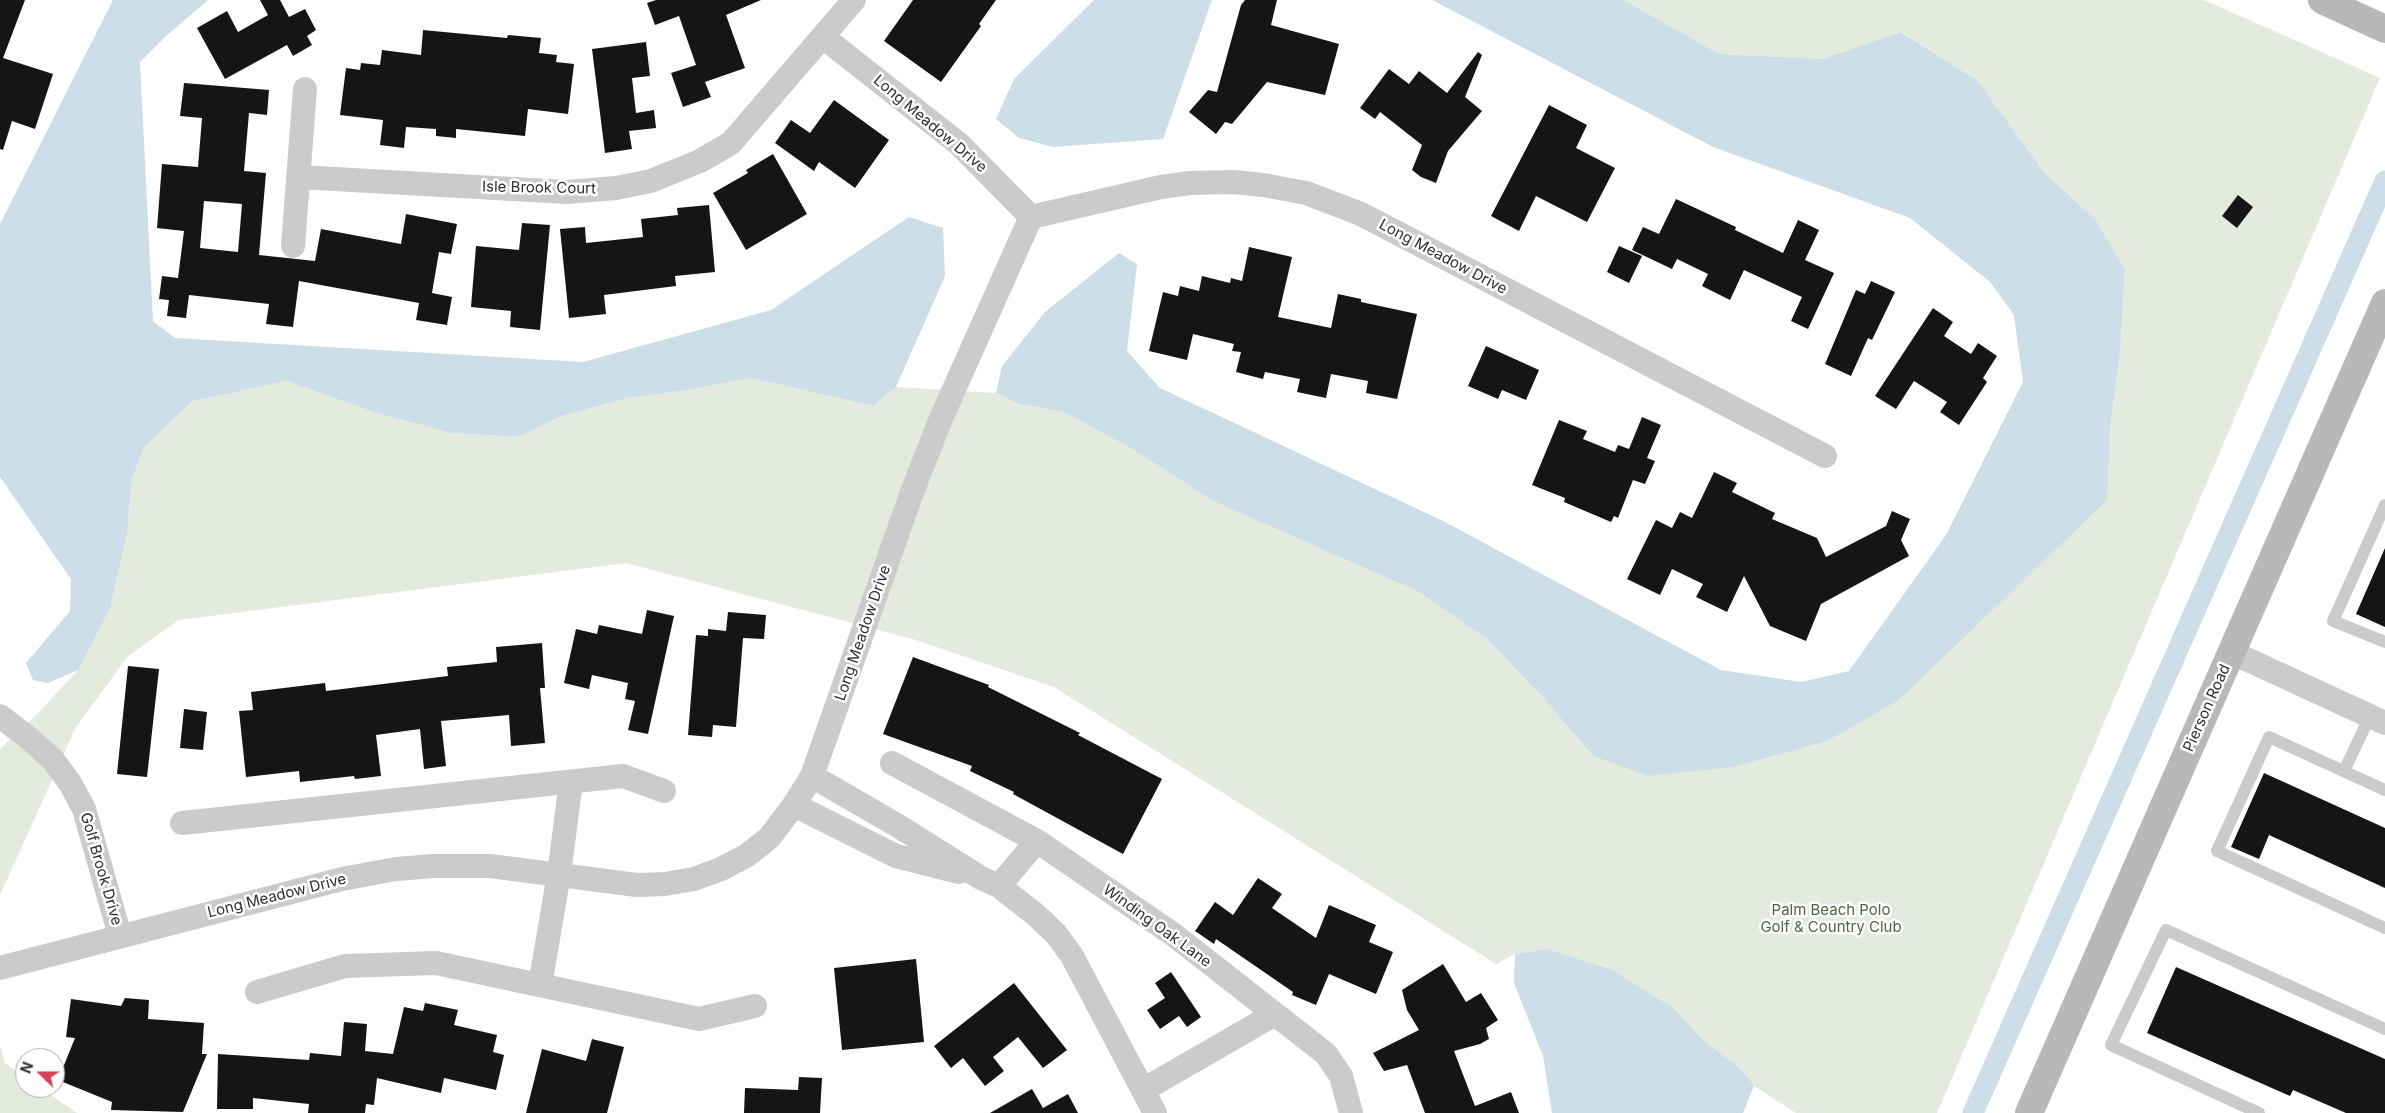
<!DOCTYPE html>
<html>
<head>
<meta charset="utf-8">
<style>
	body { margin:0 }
	#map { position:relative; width:2385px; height:1113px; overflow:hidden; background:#fff; font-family:Inter,sans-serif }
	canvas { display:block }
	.north { position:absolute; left:15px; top:1048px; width:50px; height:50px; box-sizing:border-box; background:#fff; border:1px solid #ababab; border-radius:50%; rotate:292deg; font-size:14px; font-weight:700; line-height:20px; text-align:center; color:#2e2e2e }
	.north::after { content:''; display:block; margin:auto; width:18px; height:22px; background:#d34353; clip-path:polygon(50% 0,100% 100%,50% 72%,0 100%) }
</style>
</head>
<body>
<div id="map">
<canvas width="2385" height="1113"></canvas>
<div class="north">N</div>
</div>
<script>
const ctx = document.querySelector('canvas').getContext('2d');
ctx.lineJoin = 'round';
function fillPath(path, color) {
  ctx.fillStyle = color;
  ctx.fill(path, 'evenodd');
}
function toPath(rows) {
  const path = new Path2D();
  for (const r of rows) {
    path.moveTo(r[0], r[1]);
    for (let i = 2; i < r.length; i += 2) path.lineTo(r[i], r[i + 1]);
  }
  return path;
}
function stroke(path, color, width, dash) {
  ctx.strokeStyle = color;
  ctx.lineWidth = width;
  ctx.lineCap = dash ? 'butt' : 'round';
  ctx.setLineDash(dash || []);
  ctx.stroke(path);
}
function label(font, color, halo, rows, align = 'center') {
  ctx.font = font + ' Inter,sans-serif';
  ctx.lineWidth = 5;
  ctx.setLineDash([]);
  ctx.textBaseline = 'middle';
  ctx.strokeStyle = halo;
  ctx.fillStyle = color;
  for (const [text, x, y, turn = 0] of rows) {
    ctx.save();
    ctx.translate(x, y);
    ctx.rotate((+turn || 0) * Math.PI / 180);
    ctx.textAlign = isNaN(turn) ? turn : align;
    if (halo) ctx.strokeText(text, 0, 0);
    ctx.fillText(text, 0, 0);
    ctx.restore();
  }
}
fillPath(toPath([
	[1624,0,2204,0,2380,78,1937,1113,1796,1113,1754,1086,1745,1073,1699,1036,1675,1009,1611,969,1547,949,1515,954,1496,964,1054,687,916,640,626,563,179,620,128,656,76,727,0,895,0,749,37,714,78,670,110,609,127,534,132,479,144,447,193,401,287,381,376,413,451,433,517,437,562,416,628,398,688,390,751,378,873,406,896,387,996,393,1019,404,1064,412,1134,450,1213,501,1419,592,1487,639,1546,701,1593,756,1647,776,1899,700,2012,590,2110,428,2120,354,2125,270,2096,220,2044,172,1977,80,1902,32,1823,59,1719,54],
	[0,1046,5,1063,25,1077,25,1088,41,1088,77,1113,0,1113]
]), '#e5eade');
fillPath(toPath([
	[113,0,208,0,165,37,140,62,153,321,175,338,583,362,771,310,909,217,943,228,945,276,896,387,873,406,751,378,688,390,628,398,562,416,517,437,451,433,376,413,287,381,193,401,144,447,132,479,127,534,110,609,78,670,48,683,33,680,26,663,70,611,71,579,0,477,0,224],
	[1094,0,1212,0,1163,139,1053,147,1019,138,996,119,1014,79],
	[1432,0,1624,0,1719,54,1823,59,1901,32,1977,80,2044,172,2096,220,2125,270,2120,354,2110,428,2107,500,1899,700,1827,741,1733,767,1647,776,1593,756,1546,701,1487,639,1419,592,1213,501,1134,450,1064,412,1019,404,996,393,1002,366,1045,312,1119,253,1137,264,1127,351,1160,388,1443,521,1721,670,1801,682,1849,671,1946,535,2023,382,2014,315,1990,282,1910,218,1713,147],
	[1547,949,1611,969,1675,1009,1699,1036,1745,1073,1754,1086,1743,1113,1552,1113,1543,1056,1514,983,1515,954]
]), '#ccdee8');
stroke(toPath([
	[1973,1113,2385,181]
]), '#ccdee8', 21);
fillPath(toPath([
	[0,0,25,0,3,58,53,74,35,129,12,121,3,150,0,149],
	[260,0,280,0,289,17,305,9,316,30,307,36,312,45,293,56,287,45,225,79,197,28,227,11,238,32,268,15],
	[656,0,761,0,726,15,745,68,705,82,711,97,683,107,671,73,696,65,679,16,655,25,647,3],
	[913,0,996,0,979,24,981,26,941,82,884,41],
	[1245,0,1277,0,1271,25,1339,44,1325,95,1267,82,1232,124,1225,122,1216,134,1189,112,1208,90,1217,92,1241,5],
	[423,30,507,38,508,35,541,38,539,53,557,55,556,62,574,64,568,114,528,109,525,136,456,129,456,138,436,136,436,129,406,127,404,148,380,145,383,120,340,115,346,68,360,70,361,63,380,65,382,50,421,55],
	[646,42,650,76,632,78,636,113,654,110,656,128,629,131,632,149,605,153,592,49],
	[1478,52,1482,55,1465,97,1482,111,1448,151,1436,183,1421,177,1412,170,1422,145,1380,112,1375,119,1360,108,1389,69,1409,84,1419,71,1447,93],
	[184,83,269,90,267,115,249,113,244,171,266,173,259,255,315,261,321,229,401,244,406,214,457,224,451,254,439,252,432,293,452,297,447,325,416,320,419,303,299,281,293,327,266,324,269,304,189,295,186,318,167,316,169,300,159,299,162,276,178,278,184,231,157,228,162,164,198,167,202,118,180,116],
	[204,201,242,204,238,252,200,248],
	[834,100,889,140,855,188,819,162,814,171,775,143,791,120,810,133],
	[1549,105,1587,125,1576,148,1615,168,1587,222,1536,196,1519,231,1491,216],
	[773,154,807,214,746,250,713,193,748,173,746,170],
	[2238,195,2253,207,2237,228,2222,216],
	[1676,199,1736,227,1735,230,1783,253,1798,220,1819,230,1805,260,1834,273,1808,329,1791,321,1802,297,1744,270,1730,300,1702,286,1708,274,1677,259,1672,269,1632,250,1643,227,1659,234],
	[709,205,715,272,675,276,676,286,604,295,606,314,569,318,560,229,585,227,586,243,643,237,641,219,678,215,677,208],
	[522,223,550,225,540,330,510,327,511,311,471,307,476,246,519,250],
	[1619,246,1642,256,1629,283,1607,272],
	[1249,247,1292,257,1278,317,1331,328,1338,294,1361,299,1361,302,1417,314,1397,399,1366,393,1368,381,1331,374,1326,398,1297,392,1300,379,1265,372,1263,379,1236,372,1241,352,1232,351,1234,344,1193,334,1187,360,1149,351,1163,292,1178,296,1180,286,1199,291,1202,276,1230,283,1231,278,1242,281],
	[1871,281,1895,292,1872,340,1868,338,1851,376,1825,364,1856,290,1865,294],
	[1933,308,1953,322,1944,336,1971,354,1978,343,1997,356,1983,378,1987,382,1959,425,1940,412,1947,402,1914,381,1896,409,1875,396],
	[1486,346,1539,370,1526,400,1502,390,1498,399,1468,386],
	[1642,417,1661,425,1647,458,1655,461,1645,484,1633,480,1618,518,1614,516,1611,522,1564,502,1565,498,1532,485,1559,420,1587,431,1583,439,1615,452,1618,445,1629,449],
	[1714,472,1737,483,1732,492,1775,513,1772,519,1817,538,1826,557,1886,526,1892,511,1910,519,1901,540,1909,556,1821,604,1806,641,1770,626,1744,576,1727,612,1696,597,1703,584,1672,569,1660,595,1627,579,1656,520,1672,528,1680,512,1692,518],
	[2385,548,2385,627,2356,614],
	[647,610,674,616,648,734,628,730,635,701,625,699,628,683,592,675,589,689,564,683,576,629,597,634,599,625,642,634],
	[728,612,766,615,764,639,743,638,736,727,713,725,712,737,688,735,696,635,708,636,708,629,726,631],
	[542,643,545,688,540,688,545,743,511,746,509,715,441,721,446,766,424,769,420,729,376,735,381,776,355,779,354,776,300,782,299,771,246,777,239,711,253,710,251,692,325,683,326,691,448,676,447,667,497,662,496,647],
	[913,657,989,685,988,687,1080,733,1078,735,1162,779,1123,854,1013,794,1014,792,970,771,972,766,883,734],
	[128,666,159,669,147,777,117,774],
	[184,709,207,712,203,750,180,748],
	[2264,773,2385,828,2385,888,2269,835,2259,859,2231,847],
	[1258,878,1282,894,1272,908,1316,938,1329,905,1376,925,1369,942,1393,952,1376,994,1329,974,1316,1005,1292,995,1293,992,1216,939,1214,944,1195,931,1215,902,1233,915],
	[916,959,924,1042,842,1050,834,968],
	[1443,964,1466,1002,1481,993,1498,1020,1486,1028,1489,1039,1480,1044,1454,1051,1475,1106,1511,1092,1519,1113,1425,1113,1407,1065,1384,1071,1373,1053,1419,1030,1407,1010,1402,990],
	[2176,967,2385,1059,2385,1113,2346,1113,2293,1090,2290,1096,2147,1033],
	[1171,972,1201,1017,1187,1027,1179,1016,1160,1029,1147,1010,1165,998,1155,983],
	[1014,983,1067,1050,1043,1068,1018,1037,993,1057,1004,1071,985,1086,963,1058,951,1068,934,1046],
	[125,998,149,1000,148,1019,204,1023,202,1054,207,1054,183,1112,111,1110,112,1102,58,1080,75,1038,66,1037,71,999,121,1006],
	[425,1003,458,1010,454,1025,497,1035,493,1052,504,1055,496,1090,444,1078,441,1093,377,1078,374,1105,366,1104,365,1113,308,1113,309,1104,253,1098,253,1109,217,1109,218,1054,309,1060,310,1053,341,1056,344,1022,367,1024,365,1051,393,1054,404,1007,423,1011],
	[592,1039,624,1047,607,1113,526,1113,542,1049,586,1061],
	[799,1077,822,1078,820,1113,744,1113,745,1088,798,1090],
	[1032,1089,1043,1108,1068,1094,1078,1113,990,1113]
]), '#151515');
stroke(toPath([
	[2385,505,2333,621,2385,642],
	[2344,771,2370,716],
	[2385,790,2269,737,2217,851,2385,928],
	[2259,1113,2111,1045,2166,930,2385,1029]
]), '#cbcbcb', 12);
stroke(toPath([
	[823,37,959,144,1031,217],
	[299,177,566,192,616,188,651,181,700,161,731,143,854,0],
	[293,246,305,89],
	[2231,652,2385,723],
	[0,716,31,740,53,760,70,783,84,809,120,936],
	[892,763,1037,841,1174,935,1326,1054,1341,1076,1351,1113],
	[812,776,900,827,981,878,999,886,1036,915,1056,934,1072,956,1155,1113],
	[794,805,896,856,959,872],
	[182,823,623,776,664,791],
	[999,886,1037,841],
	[0,968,342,879,396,869,434,866,490,866,637,885,665,884,694,879,721,869,746,856,769,838,794,805,812,776,912,492,942,416,1031,217,1161,187,1190,183,1234,182,1263,185,1306,193,1361,214,1825,456],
	[540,985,559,874,571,782],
	[257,992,345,966,436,963,699,1019,755,1006],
	[1143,1090,1275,1014]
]), '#cbcbcb', 24);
stroke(toPath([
	[2322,0,2385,29],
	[2029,1113,2385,303]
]), '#b8b8b8', 28);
label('15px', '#2e2e2e', '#fff', [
	["Long Meadow Drive",930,124,40],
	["Isle Brook Court",539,188,1],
	["Long Meadow Drive",1443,257,28],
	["Long Meadow Drive",863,633,-71],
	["Pierson Road",2207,708,-66],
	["Golf Brook Drive",101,869,74],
	["Long Meadow Drive",277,896,-14],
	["Winding Oak Lane",1157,926,36]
]);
label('15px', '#536540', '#fff', [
	["Palm Beach Polo",1831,910],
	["Golf & Country Club",1831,927]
]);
</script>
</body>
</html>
